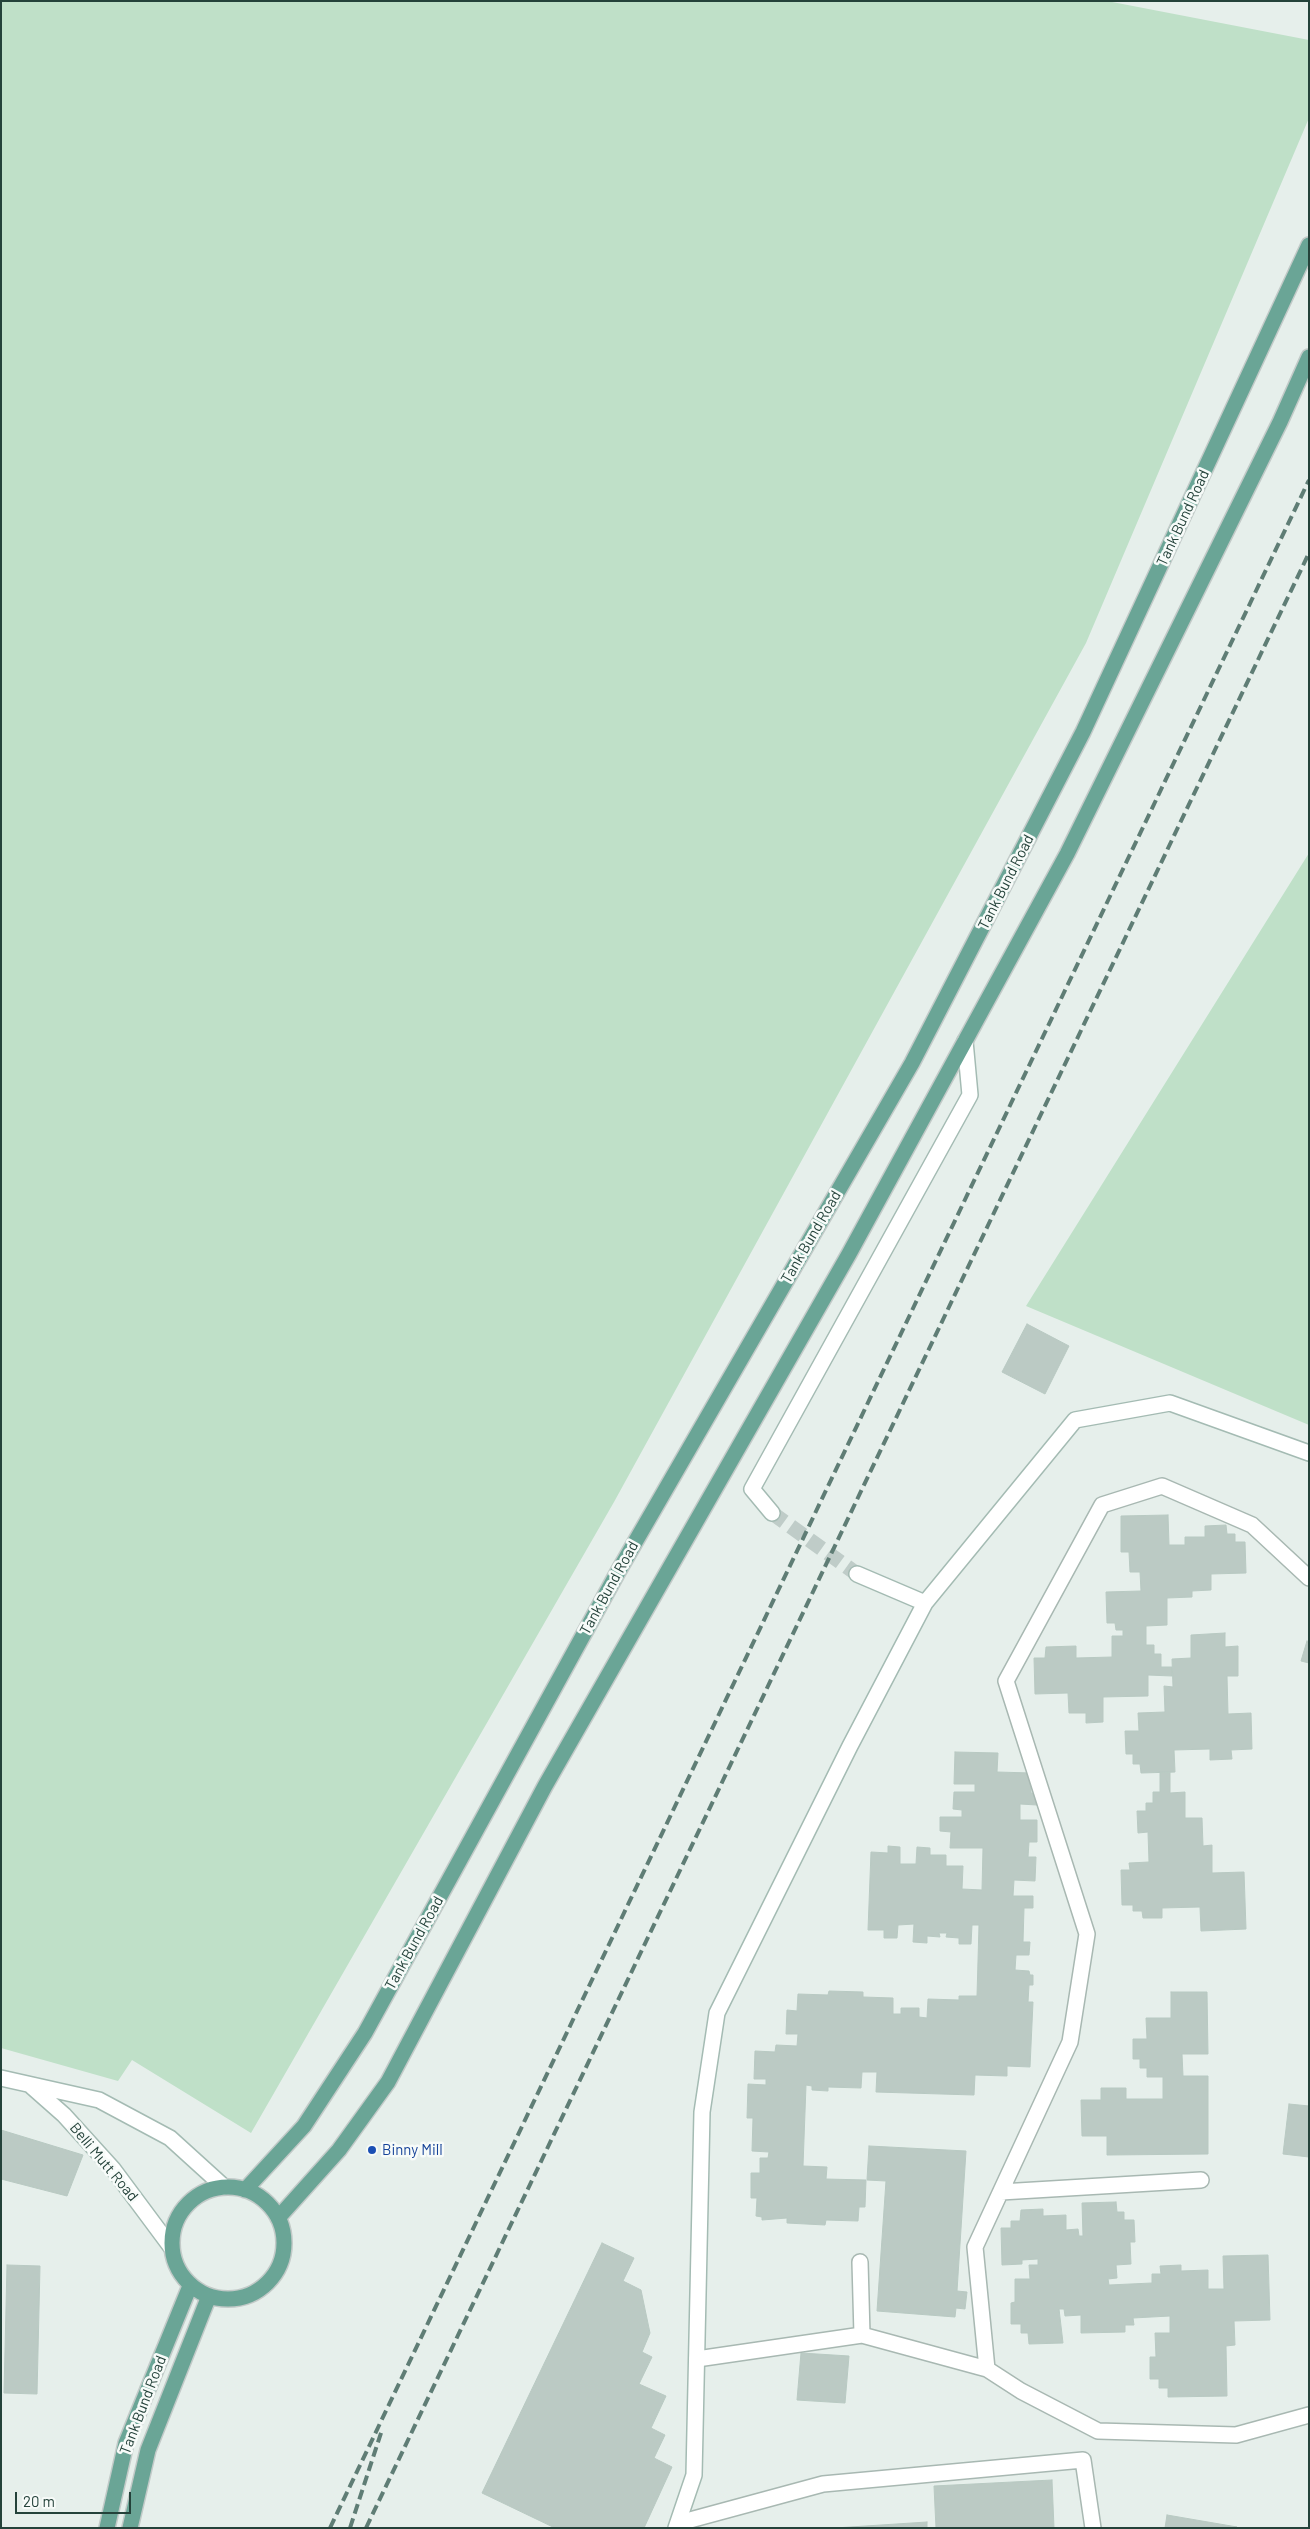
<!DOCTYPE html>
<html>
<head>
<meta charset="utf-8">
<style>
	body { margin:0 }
	#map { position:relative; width:1310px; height:2529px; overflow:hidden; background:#e6efeb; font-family:Barlow,sans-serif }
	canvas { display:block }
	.frame { position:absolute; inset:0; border:2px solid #24423a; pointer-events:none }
	.scale { position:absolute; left:15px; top:2492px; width:116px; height:22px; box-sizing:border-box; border:2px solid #24423a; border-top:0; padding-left:6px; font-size:15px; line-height:18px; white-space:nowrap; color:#24423a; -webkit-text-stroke:4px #f7fbf9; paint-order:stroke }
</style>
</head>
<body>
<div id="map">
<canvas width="1310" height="2529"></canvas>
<div class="frame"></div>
<div class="scale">20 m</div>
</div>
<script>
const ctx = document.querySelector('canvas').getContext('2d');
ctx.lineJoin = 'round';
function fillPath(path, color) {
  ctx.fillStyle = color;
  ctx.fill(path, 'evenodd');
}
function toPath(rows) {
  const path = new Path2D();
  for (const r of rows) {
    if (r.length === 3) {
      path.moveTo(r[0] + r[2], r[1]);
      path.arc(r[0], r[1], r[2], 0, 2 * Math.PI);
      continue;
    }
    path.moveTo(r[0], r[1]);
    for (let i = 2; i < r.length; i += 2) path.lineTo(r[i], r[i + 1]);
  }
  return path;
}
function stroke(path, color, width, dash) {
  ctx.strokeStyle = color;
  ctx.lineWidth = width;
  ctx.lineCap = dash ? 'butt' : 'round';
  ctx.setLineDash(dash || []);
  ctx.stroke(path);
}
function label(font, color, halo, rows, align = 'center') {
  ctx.font = font + ' Barlow,sans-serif';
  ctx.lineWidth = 5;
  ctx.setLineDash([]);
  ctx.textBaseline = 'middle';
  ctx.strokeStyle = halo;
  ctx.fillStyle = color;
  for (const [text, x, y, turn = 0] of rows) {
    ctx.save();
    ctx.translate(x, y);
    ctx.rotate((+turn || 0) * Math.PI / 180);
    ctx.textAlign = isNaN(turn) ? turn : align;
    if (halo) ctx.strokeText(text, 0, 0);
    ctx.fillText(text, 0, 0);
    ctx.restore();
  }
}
fillPath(toPath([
	[1,1,1107,1,1309,40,1309,118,1086,643,614,1502,251,2133,132,2060,118,2081,1,2048],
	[1309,853,1309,1425,1026,1306]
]), '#bfe0c8');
const building = toPath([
	[1027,1324,1069,1346,1045,1394,1002,1372,1027,1324],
	[1168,1515,1169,1545,1185,1545,1185,1537,1205,1537,1205,1526,1226,1525,1227,1534,1235,1534,1235,1542,1245,1542,1246,1573,1211,1574,1211,1590,1192,1591,1192,1597,1167,1598,1167,1625,1146,1626,1146,1645,1154,1645,1154,1654,1161,1654,1161,1667,1172,1667,1172,1676,1148,1675,1148,1696,1103,1697,1103,1722,1086,1723,1086,1713,1069,1713,1068,1693,1035,1694,1034,1658,1045,1658,1046,1647,1076,1646,1076,1658,1112,1657,1112,1636,1123,1636,1123,1630,1116,1630,1115,1623,1107,1623,1106,1592,1141,1591,1140,1572,1130,1572,1129,1552,1121,1552,1121,1516,1168,1515],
	[1225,1633,1225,1647,1238,1646,1238,1676,1227,1676,1228,1714,1251,1713,1252,1749,1231,1750,1232,1759,1210,1760,1210,1749,1174,1750,1175,1772,1141,1773,1140,1764,1133,1764,1133,1754,1126,1754,1125,1731,1139,1731,1138,1713,1165,1712,1164,1686,1173,1687,1172,1659,1191,1658,1191,1635,1225,1633],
	[1307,1641,1309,1642,1309,1663,1301,1661,1307,1641],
	[955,1752,998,1753,997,1772,1031,1773,1031,1793,1037,1794,1037,1805,1020,1804,1020,1820,1037,1820,1037,1842,1029,1842,1028,1857,1036,1857,1035,1881,1014,1880,1013,1896,1033,1896,1033,1908,1024,1908,1023,1942,1030,1942,1029,1955,1016,1955,1015,1970,1029,1971,1030,1975,1033,1975,1033,1985,1029,1985,1028,2002,1033,2002,1030,2067,1007,2066,1007,2076,975,2075,974,2095,876,2092,877,2072,862,2072,861,2088,828,2087,828,2091,812,2090,812,2086,806,2085,803,2166,827,2167,826,2179,866,2180,865,2207,859,2207,858,2221,826,2220,825,2225,787,2223,787,2218,762,2220,762,2217,756,2216,757,2198,751,2198,751,2173,760,2173,760,2158,768,2158,769,2152,752,2151,753,2118,747,2118,748,2084,766,2085,766,2079,754,2079,755,2051,775,2052,776,2045,797,2046,798,2034,786,2034,787,2010,797,2011,798,1994,828,1995,829,1991,863,1992,863,1997,893,1998,893,2014,901,2014,901,2008,919,2008,919,2017,927,2018,928,1999,959,2000,959,1996,977,1996,979,1925,972,1925,971,1944,959,1944,959,1938,946,1937,947,1933,939,1933,940,1937,927,1936,927,1943,913,1942,914,1924,898,1925,897,1938,884,1938,884,1930,868,1930,871,1852,888,1853,888,1846,900,1847,900,1864,916,1864,917,1847,930,1848,930,1855,946,1855,946,1866,963,1866,962,1889,982,1890,983,1848,950,1848,951,1832,940,1831,940,1817,962,1817,962,1810,953,1809,954,1792,975,1792,975,1784,954,1784,955,1752],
	[1160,1772,1170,1772,1170,1793,1185,1792,1185,1818,1202,1818,1203,1846,1212,1845,1212,1873,1244,1872,1246,1929,1201,1931,1200,1907,1162,1908,1162,1918,1143,1918,1142,1911,1133,1911,1133,1905,1122,1905,1121,1870,1130,1870,1129,1863,1149,1862,1148,1832,1138,1833,1137,1811,1146,1811,1146,1803,1153,1803,1153,1792,1160,1792,1160,1772],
	[1171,1992,1207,1992,1208,2054,1182,2054,1183,2076,1208,2076,1208,2154,1107,2155,1107,2136,1082,2136,1081,2100,1101,2100,1101,2088,1126,2088,1126,2099,1163,2099,1163,2077,1147,2077,1147,2068,1140,2068,1140,2059,1133,2059,1133,2039,1147,2039,1146,2018,1171,2018,1171,1992],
	[1289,2104,1309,2106,1309,2157,1283,2154,1289,2104],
	[1,2130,83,2155,67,2196,1,2179,1,2130],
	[869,2146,966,2151,957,2291,967,2292,965,2309,956,2308,955,2317,877,2311,886,2181,867,2180,869,2146],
	[1116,2202,1117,2212,1124,2212,1124,2220,1134,2220,1135,2242,1130,2242,1131,2264,1116,2265,1117,2278,1108,2279,1109,2285,1152,2283,1152,2274,1161,2274,1160,2266,1181,2265,1181,2271,1208,2270,1208,2289,1224,2289,1223,2256,1268,2255,1270,2320,1234,2321,1235,2345,1226,2346,1227,2396,1168,2397,1168,2388,1159,2388,1159,2379,1150,2379,1150,2357,1156,2357,1155,2333,1170,2333,1170,2316,1133,2318,1134,2325,1125,2325,1125,2332,1081,2333,1081,2315,1065,2316,1064,2309,1059,2309,1063,2343,1029,2344,1028,2333,1021,2333,1021,2324,1011,2324,1011,2303,1015,2302,1015,2279,1030,2279,1029,2265,1038,2265,1038,2259,1022,2260,1022,2264,1002,2265,1001,2228,1011,2228,1011,2221,1020,2221,1021,2210,1043,2209,1043,2216,1066,2215,1066,2230,1078,2229,1079,2236,1083,2236,1082,2203,1116,2202],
	[602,2243,634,2258,623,2281,641,2290,650,2333,642,2352,652,2357,639,2384,666,2396,651,2428,665,2435,654,2458,672,2467,644,2528,555,2528,482,2493,602,2243],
	[7,2265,40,2266,37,2394,4,2393,7,2265],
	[801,2353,849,2356,845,2403,797,2400,801,2353],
	[1052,2480,1054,2528,936,2528,934,2486,1052,2480],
	[1167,2515,1237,2527,1165,2528,1167,2515],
	[927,2522,927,2528,835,2528,927,2522]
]);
fillPath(building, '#bbcac4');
stroke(building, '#b8c9c2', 1);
stroke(toPath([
	[772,1513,857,1574]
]), '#bfccc8', 15, [15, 8]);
const lane = toPath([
	[679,2523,823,2484,1083,2460,1093,2528]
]);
const street = toPath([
	[1001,2192,1201,2180],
	[860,2262,862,2335],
	[697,2359,862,2335,987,2369,1021,2391,1098,2431,1236,2435,1309,2415],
	[987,2369,975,2247,1070,2042,1087,1934,1006,1681,1102,1505,1162,1486,1252,1525,1309,1578]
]);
const secondary = toPath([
	[772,1513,752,1489,970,1095,965,1041],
	[857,1574,925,1603,1075,1420,1170,1403,1309,1453],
	[1,2078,99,2100,170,2138,224,2187],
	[30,2085,64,2115,113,2169,171,2247],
	[676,2528,694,2475,702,2112,717,2013,850,1746,925,1603]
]);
const primary = toPath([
	[228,2243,56],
	[245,2190,304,2126,365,2033,619,1570,912,1063,1083,732,1309,245],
	[278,2218,339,2150,388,2082,545,1786,849,1254,1067,854,1280,422,1309,357],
	[107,2528,126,2443,190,2286],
	[130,2528,148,2450,209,2296]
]);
stroke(lane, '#a8b8b2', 18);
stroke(street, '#a8b8b2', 18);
stroke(secondary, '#a4bbb3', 18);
stroke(primary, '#c2cac8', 18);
stroke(lane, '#fff', 15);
stroke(street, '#fff', 15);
stroke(secondary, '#fff', 15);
stroke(primary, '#6aa596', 15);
stroke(toPath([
	[330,2528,1309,480],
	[350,2528,382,2430],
	[366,2528,1309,553]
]), '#5f7d75', 4, [10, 5]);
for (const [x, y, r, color] of [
	[372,2150,5,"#1a4fb4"]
]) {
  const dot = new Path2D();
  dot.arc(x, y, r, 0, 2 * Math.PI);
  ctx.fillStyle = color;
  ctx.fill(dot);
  stroke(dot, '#f7fbf9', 2);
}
label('15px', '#24423a', '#f7fbf9', [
	["Tank Bund Road",1183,518,-65],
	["Tank Bund Road",1006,882,-63],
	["Tank Bund Road",811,1237,-60],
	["Tank Bund Road",609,1588,-61],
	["Tank Bund Road",414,1943,-61],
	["Belli Mutt Road",104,2162,50],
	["Tank Bund Road",143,2405,-69]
]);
label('15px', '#164399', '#f7fbf9', [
	["Binny Mill",382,2150]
], 'left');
</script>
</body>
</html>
